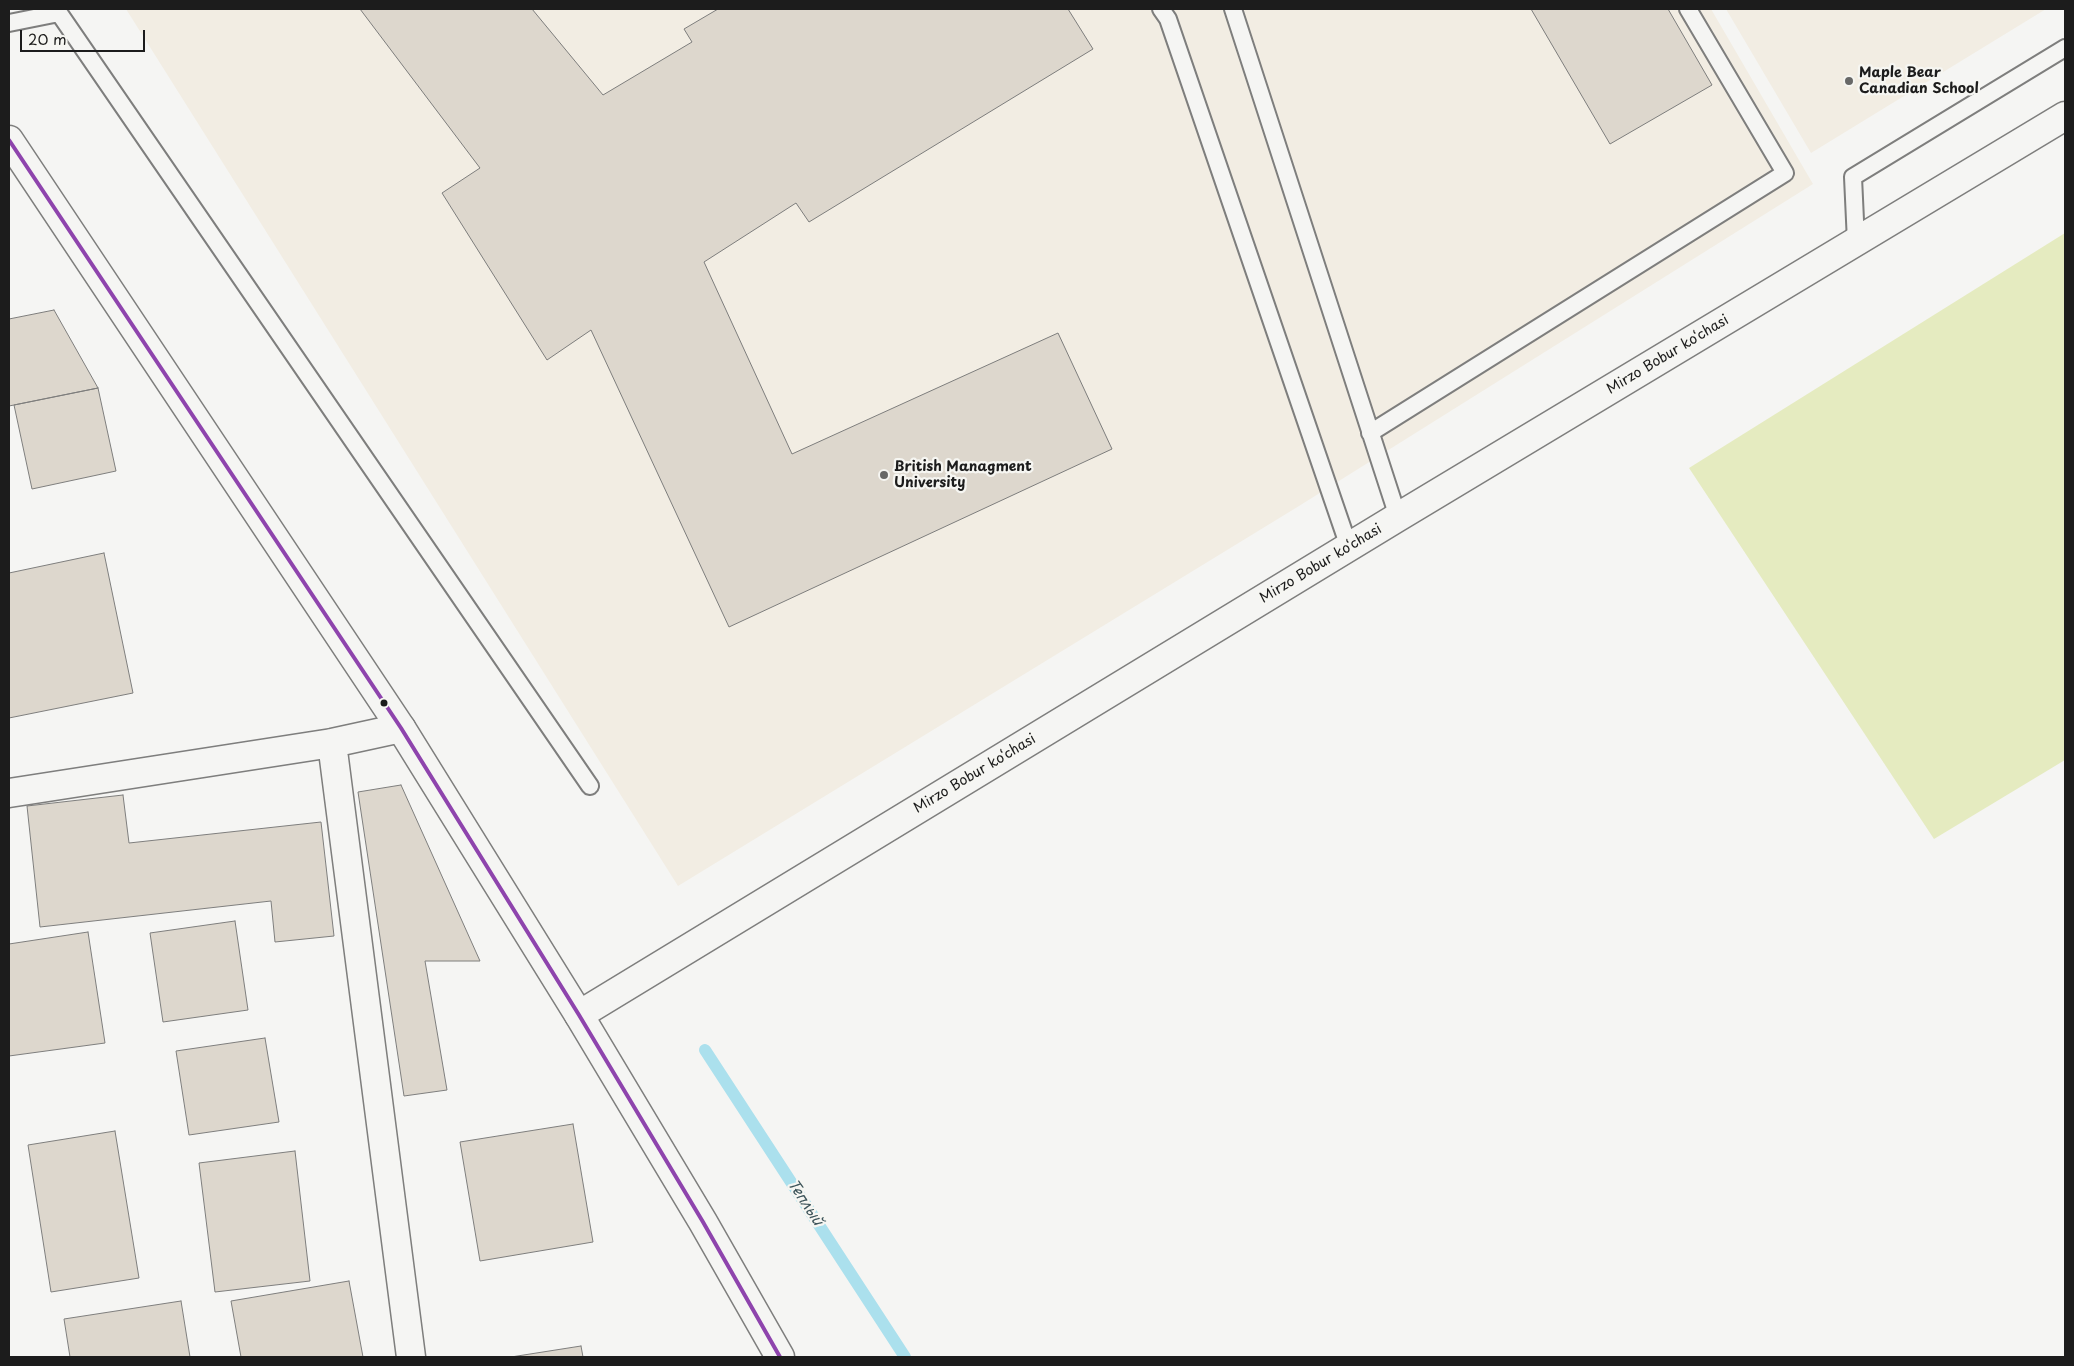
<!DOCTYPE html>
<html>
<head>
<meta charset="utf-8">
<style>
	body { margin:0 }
	#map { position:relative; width:2074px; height:1366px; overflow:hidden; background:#f5f5f3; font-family:"Playpen Sans",sans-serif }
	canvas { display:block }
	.frame { position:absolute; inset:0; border:10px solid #1c1c1c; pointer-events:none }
	.scale { position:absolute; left:20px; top:30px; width:125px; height:22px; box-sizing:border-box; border:2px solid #1c1c1c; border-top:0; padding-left:6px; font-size:15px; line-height:18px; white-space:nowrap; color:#1c1c1c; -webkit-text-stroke:4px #f6f6f2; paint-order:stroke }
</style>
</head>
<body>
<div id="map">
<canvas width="2074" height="1366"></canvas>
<div class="frame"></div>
<div class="scale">20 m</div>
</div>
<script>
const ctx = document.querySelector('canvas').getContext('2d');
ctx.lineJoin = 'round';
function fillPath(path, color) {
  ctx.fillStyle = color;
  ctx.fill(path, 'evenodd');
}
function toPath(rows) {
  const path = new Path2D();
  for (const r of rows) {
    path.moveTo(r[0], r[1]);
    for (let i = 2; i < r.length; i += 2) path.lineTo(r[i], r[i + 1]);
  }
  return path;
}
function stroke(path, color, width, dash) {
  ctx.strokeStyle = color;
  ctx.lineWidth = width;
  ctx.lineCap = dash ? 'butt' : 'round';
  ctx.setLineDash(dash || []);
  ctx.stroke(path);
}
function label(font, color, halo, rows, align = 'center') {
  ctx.font = font + ' "Playpen Sans",sans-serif';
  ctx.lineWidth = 4.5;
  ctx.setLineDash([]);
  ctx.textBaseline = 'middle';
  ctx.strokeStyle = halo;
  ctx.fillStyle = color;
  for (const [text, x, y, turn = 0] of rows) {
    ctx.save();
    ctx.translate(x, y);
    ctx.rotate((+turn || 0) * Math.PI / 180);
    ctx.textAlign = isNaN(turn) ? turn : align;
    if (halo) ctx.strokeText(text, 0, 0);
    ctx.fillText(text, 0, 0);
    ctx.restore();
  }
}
fillPath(toPath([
	[126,9,1711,9,1813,184,1299,506,678,886],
	[1726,9,2046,9,1811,153]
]), '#f2ede3');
fillPath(toPath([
	[2065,233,2065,760,1934,839,1689,468]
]), '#e5ebc0');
stroke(toPath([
	[705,1050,905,1357]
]), '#abe0ed', 12);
const building = toPath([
	[360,9,532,9,603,95,692,42,684,29,718,9,1068,9,1093,49,809,222,796,203,704,262,792,454,1058,333,1112,449,729,627,591,330,547,360,442,193,480,168,360,9],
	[1531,9,1668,9,1712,85,1610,144,1531,9],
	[54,310,98,388,9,406,9,319,54,310],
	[98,388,116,471,32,489,14,405,98,388],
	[104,553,133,693,9,718,9,573,104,553],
	[401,785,480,961,425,961,447,1090,404,1096,358,792,401,785],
	[123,795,129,843,321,822,334,936,275,942,271,901,40,927,27,806,123,795],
	[235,921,248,1010,163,1022,150,933,235,921],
	[88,932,105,1043,9,1056,9,944,88,932],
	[265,1038,279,1122,189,1135,176,1051,265,1038],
	[573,1124,593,1242,480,1261,460,1142,573,1124],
	[115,1131,139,1278,51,1292,28,1145,115,1131],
	[295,1151,310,1281,215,1292,199,1163,295,1151],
	[349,1281,363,1357,241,1357,231,1301,349,1281],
	[181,1301,190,1357,70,1357,64,1319,181,1301],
	[581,1346,583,1357,511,1357,581,1346]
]);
fillPath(building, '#ddd7cd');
stroke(building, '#7e7e7d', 1);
const service = toPath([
	[1161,9,1168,19,1349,547],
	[1233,9,1398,517],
	[59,13,590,786],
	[9,23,59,13,57,9],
	[1856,242,1853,177,2065,48],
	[1370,433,1785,173,1688,9]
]);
const minor = toPath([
	[332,743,411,1357],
	[9,793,332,743,401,728],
	[579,1015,1398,517,2065,116]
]);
const secondary = toPath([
	[9,140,401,728,579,1015,703,1222,780,1357]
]);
stroke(service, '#7e7e7d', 20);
stroke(minor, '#7e7e7d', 31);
stroke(secondary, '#7e7e7d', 31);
stroke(service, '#f5f5f3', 16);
stroke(minor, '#f5f5f3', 28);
stroke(secondary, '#f5f5f3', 28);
stroke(toPath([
	[9,140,401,728,579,1015,703,1222,780,1357]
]), '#8e44ad', 4);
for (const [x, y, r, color] of [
	[1849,81,5,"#686867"],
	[884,475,5,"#686867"],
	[384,703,4.5,"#1c1c1c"]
]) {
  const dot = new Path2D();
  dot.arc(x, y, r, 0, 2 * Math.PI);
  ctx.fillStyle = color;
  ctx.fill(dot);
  stroke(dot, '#f6f6f2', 2);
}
label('bold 14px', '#1c1c1c', '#f6f6f2', [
	["Maple Bear",1859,73],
	["Canadian School",1859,89],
	["British Managment",894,467],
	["University",894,483]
], 'left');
label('14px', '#1c1c1c', '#f6f6f2', [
	["Mirzo Bobur ko‘chasi",1668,355,-31],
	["Mirzo Bobur ko‘chasi",1321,564,-31],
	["Mirzo Bobur ko‘chasi",975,774,-31]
]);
label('italic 15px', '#3d545a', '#f6f6f2', [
	["Теплый",805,1203,57]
]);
</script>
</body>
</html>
